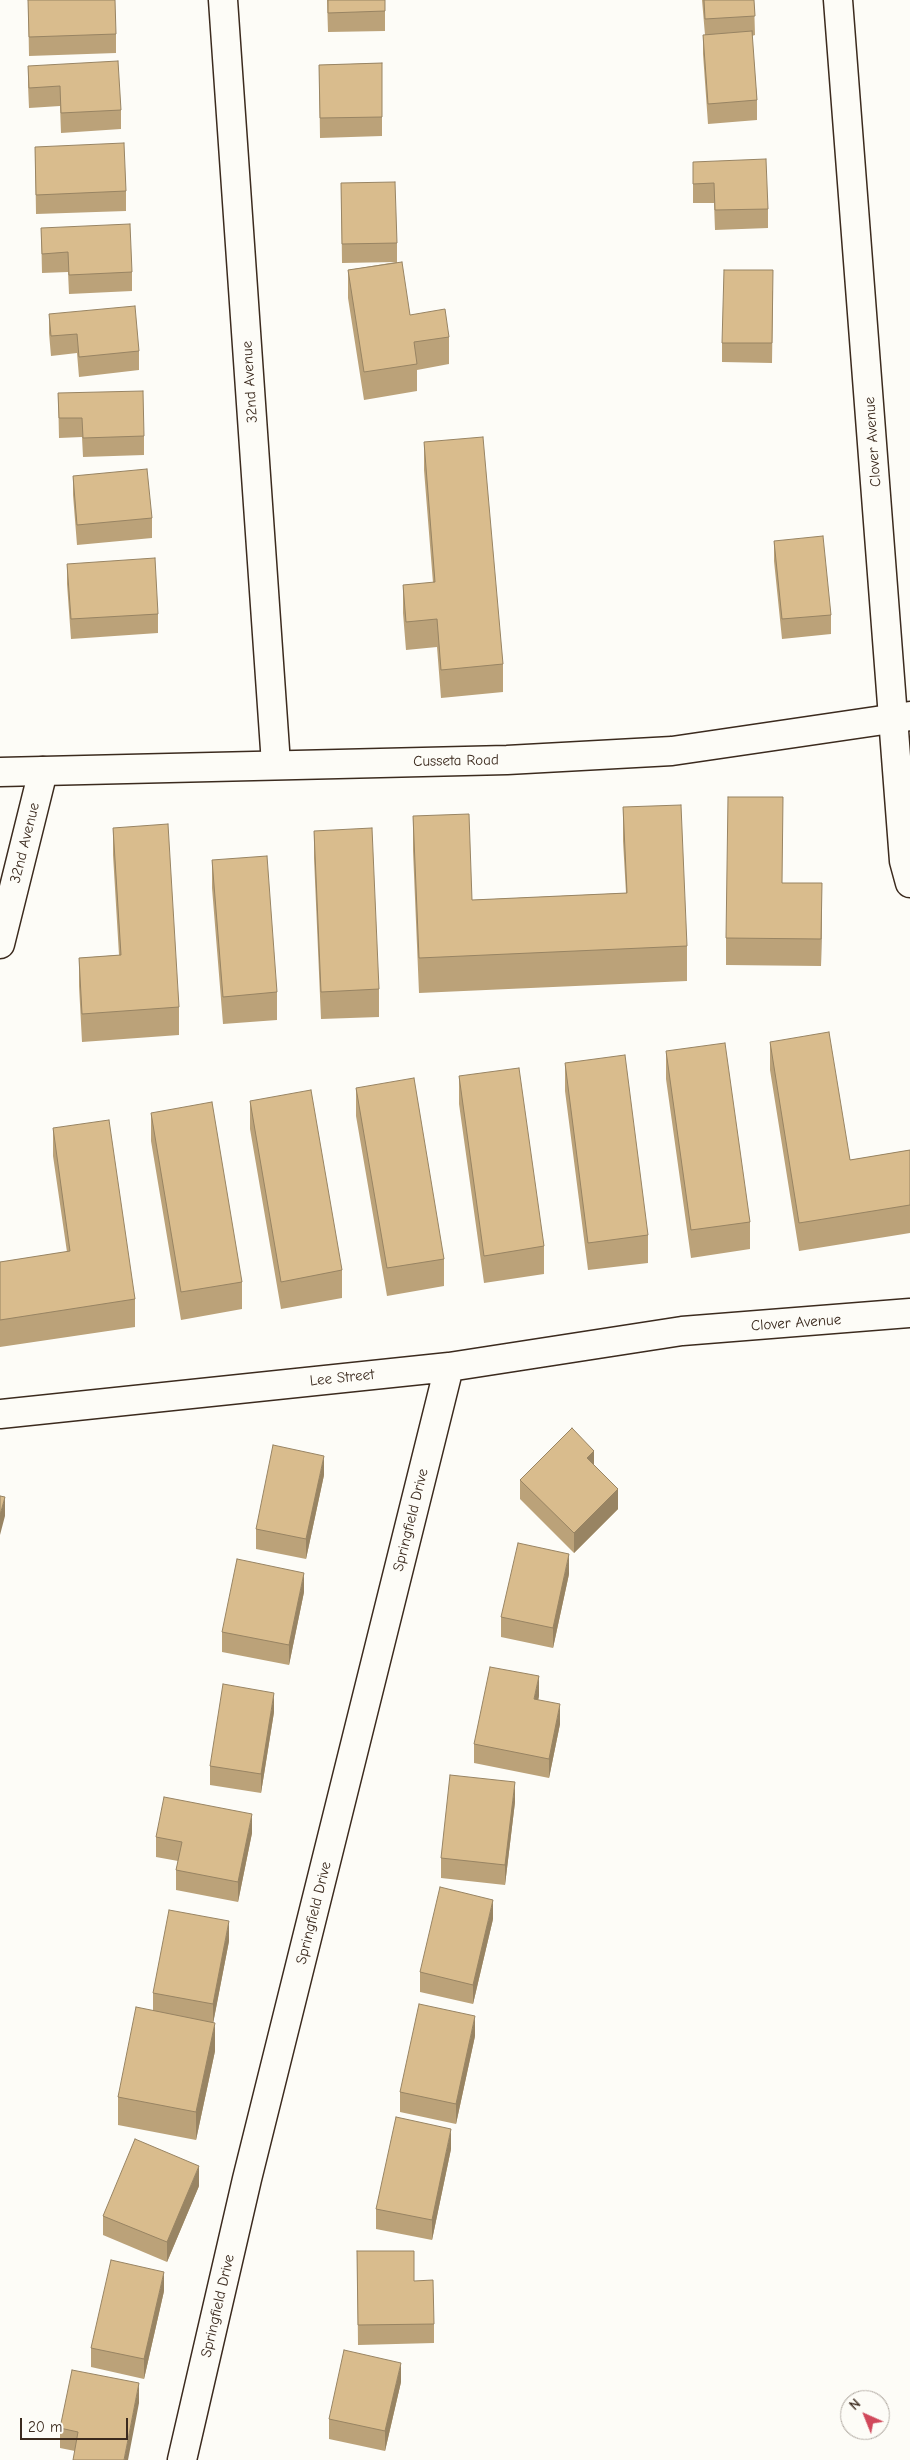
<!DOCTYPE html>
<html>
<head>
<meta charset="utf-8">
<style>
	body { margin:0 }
	#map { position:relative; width:910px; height:2460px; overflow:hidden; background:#fdfcf7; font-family:"Comic Neue",sans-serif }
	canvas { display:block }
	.north { position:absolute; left:840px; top:2390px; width:50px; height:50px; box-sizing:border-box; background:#fdfcf7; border:1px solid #afa8a0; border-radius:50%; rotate:316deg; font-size:14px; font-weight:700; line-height:20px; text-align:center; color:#3b2a1e }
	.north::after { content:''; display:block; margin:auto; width:18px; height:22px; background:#d1495b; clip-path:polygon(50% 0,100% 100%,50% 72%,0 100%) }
	.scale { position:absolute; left:20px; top:2418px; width:108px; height:22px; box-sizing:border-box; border:2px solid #3b2a1e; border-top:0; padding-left:6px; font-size:15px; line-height:18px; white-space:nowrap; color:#3b2a1e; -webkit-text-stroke:4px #fdfcf7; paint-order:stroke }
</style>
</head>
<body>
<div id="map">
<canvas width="910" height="2460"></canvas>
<div class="north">N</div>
<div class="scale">20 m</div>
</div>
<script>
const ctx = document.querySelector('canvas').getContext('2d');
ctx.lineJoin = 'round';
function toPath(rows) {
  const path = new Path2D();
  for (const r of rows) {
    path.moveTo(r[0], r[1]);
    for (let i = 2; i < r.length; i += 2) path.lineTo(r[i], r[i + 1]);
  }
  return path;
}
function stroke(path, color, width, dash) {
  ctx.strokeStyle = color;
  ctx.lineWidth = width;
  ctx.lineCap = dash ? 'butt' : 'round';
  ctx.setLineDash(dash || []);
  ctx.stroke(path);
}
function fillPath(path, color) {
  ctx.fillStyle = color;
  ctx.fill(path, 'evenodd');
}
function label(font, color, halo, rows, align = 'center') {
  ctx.font = font + ' "Comic Neue",sans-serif';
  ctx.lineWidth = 4.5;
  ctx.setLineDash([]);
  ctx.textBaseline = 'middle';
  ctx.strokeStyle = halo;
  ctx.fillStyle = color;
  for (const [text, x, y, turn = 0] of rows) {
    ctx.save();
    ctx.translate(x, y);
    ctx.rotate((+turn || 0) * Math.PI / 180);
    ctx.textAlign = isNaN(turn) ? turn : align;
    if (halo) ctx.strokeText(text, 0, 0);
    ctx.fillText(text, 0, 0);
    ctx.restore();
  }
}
const street = toPath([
	[223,0,276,764],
	[838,0,904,861,910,883],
	[0,944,43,771],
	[0,1414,449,1367,682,1331,910,1313],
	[182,2460,247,2179,449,1367]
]);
const secondary = toPath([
	[0,772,507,760,672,751,910,716]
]);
stroke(street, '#3b2a1e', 31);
stroke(secondary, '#3b2a1e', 31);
stroke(street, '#fdfcf7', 28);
stroke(secondary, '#fdfcf7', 28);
fillPath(toPath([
	[28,0,116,34,116,53,29,56],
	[327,0,385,0,385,31,328,32],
	[702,0,754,0,755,35,752,36,757,100,757,120,708,124,703,54,703,35,705,35],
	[382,63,382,136,320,138,319,65],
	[28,66,121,110,121,129,61,133,60,106,29,108,28,85],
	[35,147,126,191,126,211,36,214],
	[693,162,768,209,768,228,715,230,714,203,693,203],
	[341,183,397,243,397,262,410,315,449,337,449,364,417,370,417,391,364,400,348,298,348,270,396,262,342,263],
	[41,228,132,272,132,291,69,294,68,272,42,273],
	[773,290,772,363,722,362,722,343],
	[49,314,139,351,139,370,79,377,77,353,51,356,49,333],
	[58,393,144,436,144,455,83,457,82,437,59,438],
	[424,442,503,664,503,692,441,698,437,647,406,650,403,613,403,585,433,583,424,470],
	[73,476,152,518,152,538,77,545,73,495],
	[774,541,831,615,831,634,782,639,774,561],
	[67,564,158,614,158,633,71,639,67,584],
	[623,807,687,946,687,981,419,993,413,851,413,816,472,900,626,893,623,841],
	[113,828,179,1007,179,1035,82,1042,79,986,79,958,119,955,113,855],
	[314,831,379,989,379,1017,321,1019,314,858],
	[212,860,277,992,277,1020,223,1024,212,888],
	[782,883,822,911,821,966,726,965,726,938],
	[770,1042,850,1160,910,1150,910,1233,799,1251,770,1070],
	[666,1051,750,1222,750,1249,691,1258,666,1079],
	[565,1063,648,1235,648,1263,588,1270,565,1091],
	[459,1076,544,1246,544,1274,484,1283,459,1104],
	[356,1088,444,1259,444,1286,387,1296,356,1116],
	[250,1101,342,1270,342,1298,281,1309,250,1129],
	[151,1113,242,1282,242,1309,181,1320,151,1141],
	[53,1128,135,1299,135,1327,0,1347,0,1262,67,1252,53,1156],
	[594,1466,618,1509,574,1553,520,1499,520,1480],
	[324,1475,306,1559,256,1549,256,1529],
	[569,1574,553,1648,501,1637,501,1617],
	[304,1592,289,1665,222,1652,222,1632],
	[539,1696,538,1700,560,1724,549,1778,474,1763,474,1744],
	[274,1712,261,1793,210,1785,210,1766],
	[515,1802,505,1885,441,1878,441,1858],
	[252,1833,238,1902,176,1890,176,1870,178,1861,156,1857,156,1837],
	[493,1919,473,2004,420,1992,420,1972],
	[229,1941,213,2023,215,2051,196,2140,118,2125,118,2097,153,2011,153,1993],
	[475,2036,456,2124,400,2112,400,2092],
	[451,2149,432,2240,376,2229,376,2209],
	[199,2186,167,2262,103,2235,103,2216],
	[357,2251,414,2281,434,2324,434,2343,358,2345],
	[164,2291,144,2379,91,2367,91,2348],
	[401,2382,385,2451,329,2439,329,2419],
	[139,2403,75,2451,60,2448,60,2428]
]), '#bba279');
fillPath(toPath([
	[822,883,822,911,821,966,821,939],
	[594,1451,594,1471,587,1458],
	[324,1456,324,1475,306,1559,306,1539],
	[618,1489,618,1509,574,1553,574,1533],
	[5,1497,5,1516,0,1535,0,1515],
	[569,1554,569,1574,553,1648,553,1628],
	[304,1573,304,1592,289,1665,289,1645],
	[539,1676,539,1696,534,1719,534,1699],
	[274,1693,274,1712,261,1793,261,1774],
	[560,1704,560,1724,549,1778,549,1759],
	[515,1782,515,1802,505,1885,505,1865],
	[252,1814,252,1833,238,1902,238,1882],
	[493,1900,493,1919,473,2004,473,1985],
	[229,1921,229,1941,213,2024,213,2004],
	[475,2016,475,2036,456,2124,456,2104],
	[215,2023,215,2051,196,2140,196,2112],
	[451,2129,451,2149,432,2240,432,2220],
	[199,2166,199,2186,167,2262,167,2242],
	[164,2272,164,2291,144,2379,144,2359],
	[401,2363,401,2382,385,2451,385,2431],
	[139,2383,139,2403,128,2460,124,2460]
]), '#988463');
const building = toPath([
	[28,0,115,0,116,34,29,37,28,0],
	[328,0,385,0,385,11,328,13,328,0],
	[704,0,754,0,755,16,705,19,704,0],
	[752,31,757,100,708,104,703,35,752,31],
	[118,61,121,110,61,113,60,86,29,88,28,66,118,61],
	[382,63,382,117,320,118,319,65,382,63],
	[124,143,126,191,36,195,35,147,124,143],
	[766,159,768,209,715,210,714,183,693,184,693,162,766,159],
	[395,182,397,243,342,244,341,183,395,182],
	[130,224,132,272,69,275,68,252,42,254,41,228,130,224],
	[402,262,410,315,445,309,449,337,414,342,417,364,364,372,348,270,402,262],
	[724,270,773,270,772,343,722,343,724,270],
	[135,306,139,351,79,357,77,334,51,336,49,314,135,306],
	[143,391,144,436,83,438,82,418,59,418,58,393,143,391],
	[483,437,503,664,441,670,437,619,406,622,403,585,435,582,424,442,483,437],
	[147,469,152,518,77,525,73,476,147,469],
	[823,536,831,615,782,619,774,541,823,536],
	[155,558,158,614,71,619,67,564,155,558],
	[728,797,783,797,782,883,822,883,821,939,726,938,728,797],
	[681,805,687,946,419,958,413,816,469,814,472,900,627,893,623,807,681,805],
	[168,824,179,1007,82,1014,79,958,121,955,113,828,168,824],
	[372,828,379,989,321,992,314,831,372,828],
	[267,856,277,992,223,997,212,860,267,856],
	[829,1032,850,1160,910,1150,910,1205,799,1223,770,1042,829,1032],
	[725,1043,750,1222,691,1230,666,1051,725,1043],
	[625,1055,648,1235,588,1243,565,1063,625,1055],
	[519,1068,544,1246,484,1256,459,1076,519,1068],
	[414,1078,444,1259,387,1268,356,1088,414,1078],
	[311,1090,342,1270,281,1282,250,1101,311,1090],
	[212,1102,242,1282,181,1292,151,1113,212,1102],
	[109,1120,135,1299,0,1320,0,1262,70,1251,53,1128,109,1120],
	[572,1428,594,1451,587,1458,618,1489,574,1533,520,1480,572,1428],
	[273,1445,324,1456,306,1539,256,1529,273,1445],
	[0,1496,5,1497,0,1515,0,1496],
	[518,1543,569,1554,553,1628,501,1617,518,1543],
	[237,1559,304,1573,289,1645,222,1632,237,1559],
	[490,1667,539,1676,534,1699,560,1704,549,1759,474,1744,490,1667],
	[223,1684,274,1693,261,1774,210,1766,223,1684],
	[450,1775,515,1782,505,1865,441,1858,450,1775],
	[164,1797,252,1814,238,1882,176,1870,182,1842,156,1837,164,1797],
	[440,1887,493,1900,473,1985,420,1972,440,1887],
	[169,1910,229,1921,213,2004,153,1993,169,1910],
	[419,2004,475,2016,456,2104,400,2092,419,2004],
	[136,2007,215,2023,196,2112,118,2097,136,2007],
	[396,2117,451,2129,432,2220,376,2209,396,2117],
	[135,2139,199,2166,167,2242,103,2216,135,2139],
	[357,2251,414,2251,414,2281,433,2280,434,2324,358,2325,357,2251],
	[111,2260,164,2272,144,2359,91,2348,111,2260],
	[344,2350,401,2363,385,2431,329,2419,344,2350],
	[72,2370,139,2383,124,2460,73,2460,78,2432,60,2428,72,2370]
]);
fillPath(building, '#d9bc8d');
stroke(building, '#988463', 1);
label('15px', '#3b2a1e', '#fdfcf7', [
	["32nd Avenue",250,382,-94],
	["Clover Avenue",873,442,-94],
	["Cusseta Road",456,761,-1],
	["32nd Avenue",25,843,-76],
	["Clover Avenue",796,1323,-4],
	["Lee Street",342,1378,-6],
	["Springfield Drive",411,1520,-76],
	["Springfield Drive",314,1913,-76],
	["Springfield Drive",218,2306,-77]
]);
</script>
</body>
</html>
